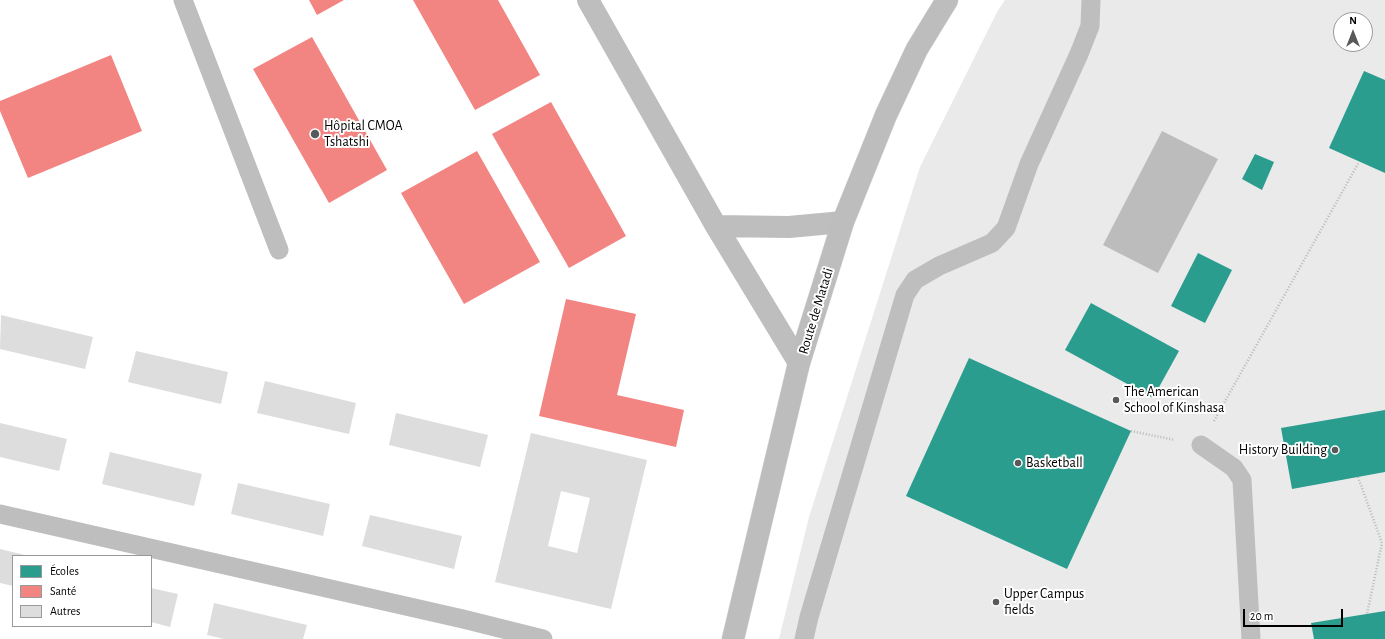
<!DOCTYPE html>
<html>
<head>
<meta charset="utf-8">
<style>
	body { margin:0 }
	#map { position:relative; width:1385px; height:639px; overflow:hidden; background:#fff; font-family:"Alegreya Sans",sans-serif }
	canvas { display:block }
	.legend { position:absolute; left:12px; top:555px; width:140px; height:72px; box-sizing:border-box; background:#fff; border:1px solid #999; margin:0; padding:5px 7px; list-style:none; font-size:12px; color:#000 }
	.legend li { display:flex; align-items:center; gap:8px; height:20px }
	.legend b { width:20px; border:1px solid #999 }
	.north { position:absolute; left:1333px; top:12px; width:40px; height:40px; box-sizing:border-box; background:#fff; border:1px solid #999; border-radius:50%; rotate:0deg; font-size:11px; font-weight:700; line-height:16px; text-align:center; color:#000 }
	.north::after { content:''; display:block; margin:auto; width:14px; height:18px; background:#595959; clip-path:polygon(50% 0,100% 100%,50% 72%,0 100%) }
	.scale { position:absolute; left:1243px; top:609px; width:100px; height:18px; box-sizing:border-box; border:2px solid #000; border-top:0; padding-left:5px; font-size:12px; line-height:14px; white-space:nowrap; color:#000; -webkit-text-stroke:3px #fff; paint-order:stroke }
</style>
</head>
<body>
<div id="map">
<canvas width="1385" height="639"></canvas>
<ul class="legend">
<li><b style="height:11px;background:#2a9d8f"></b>Écoles</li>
<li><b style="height:11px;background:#f28482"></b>Santé</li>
<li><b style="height:11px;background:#ddd"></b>Autres</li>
</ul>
<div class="north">N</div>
<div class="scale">20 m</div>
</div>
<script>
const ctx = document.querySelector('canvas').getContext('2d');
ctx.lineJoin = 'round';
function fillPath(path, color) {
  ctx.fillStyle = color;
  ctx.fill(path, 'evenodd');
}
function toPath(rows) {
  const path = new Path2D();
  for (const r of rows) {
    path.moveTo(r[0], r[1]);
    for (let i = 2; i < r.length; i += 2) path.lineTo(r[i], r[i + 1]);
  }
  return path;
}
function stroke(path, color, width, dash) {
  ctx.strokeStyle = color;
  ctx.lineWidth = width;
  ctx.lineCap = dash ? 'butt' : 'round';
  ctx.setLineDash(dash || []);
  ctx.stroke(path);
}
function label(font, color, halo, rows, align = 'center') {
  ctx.font = font + ' "Alegreya Sans",sans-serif';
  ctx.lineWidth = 4;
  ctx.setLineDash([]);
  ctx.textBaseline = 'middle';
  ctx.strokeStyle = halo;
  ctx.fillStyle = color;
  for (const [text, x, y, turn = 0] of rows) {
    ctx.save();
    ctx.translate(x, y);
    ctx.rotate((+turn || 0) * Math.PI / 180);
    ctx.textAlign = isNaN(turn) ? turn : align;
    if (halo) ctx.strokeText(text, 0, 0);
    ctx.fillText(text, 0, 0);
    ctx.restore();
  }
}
fillPath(toPath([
	[1005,0,1385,0,1385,639,779,639,809,517,920,167,997,12],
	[1341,20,1365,20,1365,44,1341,44]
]), '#eaeaea');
fillPath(toPath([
	[1162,131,1218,159,1158,273,1103,245]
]), '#bcbcbc');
fillPath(toPath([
	[1364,71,1385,80,1385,173,1329,148],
	[1255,154,1274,162,1262,190,1242,179],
	[1198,253,1232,270,1205,323,1171,306],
	[1091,303,1179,351,1153,398,1065,350],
	[969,358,1131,431,1067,569,906,496],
	[1385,410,1385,472,1292,489,1281,428],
	[1385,611,1385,639,1314,639,1311,623]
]), '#2a9d8f');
fillPath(toPath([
	[309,0,344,0,317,15],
	[413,0,498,0,540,75,475,110],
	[312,37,387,170,329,203,253,69],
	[111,55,142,131,28,178,0,111,0,101],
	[551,102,626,236,569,268,492,134],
	[477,151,540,262,464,304,401,193],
	[566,299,636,314,617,395,684,410,676,447,539,416]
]), '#f28482');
fillPath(toPath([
	[1,315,93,337,85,369,0,349],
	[136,351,228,372,221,404,128,382],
	[265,381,356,403,349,434,257,413],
	[396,413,488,435,480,467,389,445],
	[0,423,67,439,59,471,0,457],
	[531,433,647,460,611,609,495,582],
	[561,491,590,498,577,553,548,546],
	[110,452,202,474,194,506,102,484],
	[238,483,330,504,323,536,231,514],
	[370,515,462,536,454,569,362,546],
	[0,549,25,555,13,556,13,586,0,583],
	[151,588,178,594,170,627,151,622],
	[214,603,307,625,303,639,224,639,207,635]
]), '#ddd');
const primary = toPath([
	[733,639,799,363,843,222,886,115,917,49,947,0]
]);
stroke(primary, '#dbdbdb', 23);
stroke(toPath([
	[1214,421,1359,162],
	[1131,431,1175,440],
	[1358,477,1382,543,1367,614]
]), '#b8b8b8', 2.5, [1, 2]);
stroke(toPath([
	[183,0,279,250],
	[1201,445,1234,468,1242,480,1251,639],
	[0,514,463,619,543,639],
	[804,639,809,617,905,295,915,280,939,266,992,243,1006,228,1029,164,1079,54,1090,26,1091,0]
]), '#bebebe', 19);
stroke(toPath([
	[588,0,716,226,799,363],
	[716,226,789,227,843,222]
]), '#bebebe', 22);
stroke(primary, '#bdbdbd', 22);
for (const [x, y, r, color] of [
	[315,134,5,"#595959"],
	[1116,400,4,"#595959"],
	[1335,450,4,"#595959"],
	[1018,463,4,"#595959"],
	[996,602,4,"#595959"]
]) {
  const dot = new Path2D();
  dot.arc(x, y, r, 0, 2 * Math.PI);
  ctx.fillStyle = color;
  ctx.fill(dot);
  stroke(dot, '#fff', 1.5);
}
label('14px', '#000', '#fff', [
	["Hôpital CMOA",324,126],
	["Tshatshi",324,142],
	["The American",1124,392],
	["School of Kinshasa",1124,408],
	["History Building",1327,450,"right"],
	["Basketball",1026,463],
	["Upper Campus",1004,594],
	["fields",1004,610]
], 'left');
label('14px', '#000', '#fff', [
	["Route de Matadi",816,311,-73]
]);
</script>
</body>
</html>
